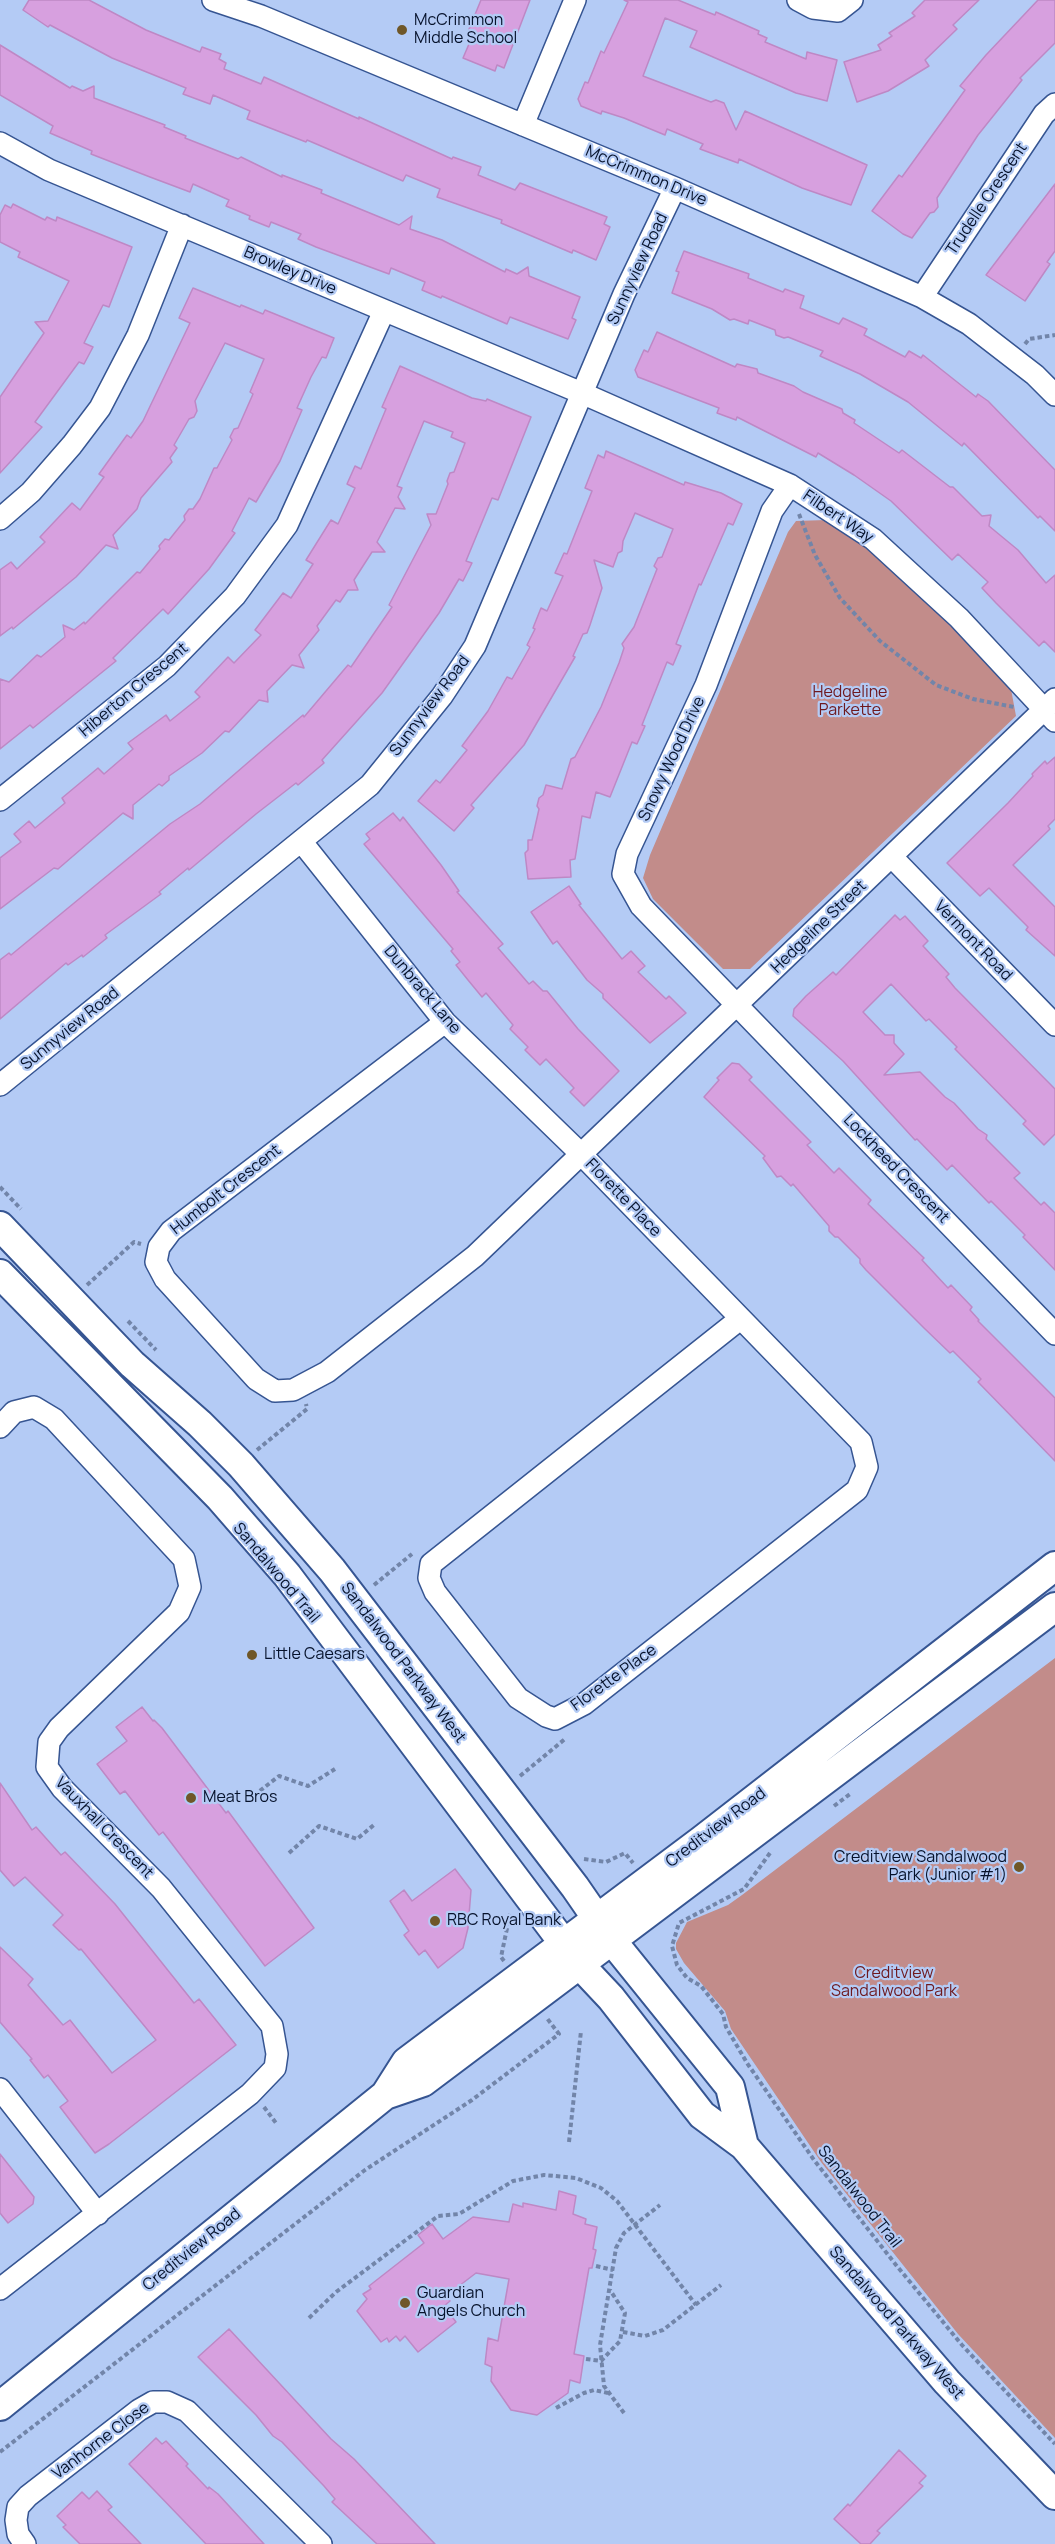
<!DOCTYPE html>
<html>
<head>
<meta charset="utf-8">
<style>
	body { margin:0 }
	canvas { display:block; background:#b4cbf5 }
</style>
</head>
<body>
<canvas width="1055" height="2544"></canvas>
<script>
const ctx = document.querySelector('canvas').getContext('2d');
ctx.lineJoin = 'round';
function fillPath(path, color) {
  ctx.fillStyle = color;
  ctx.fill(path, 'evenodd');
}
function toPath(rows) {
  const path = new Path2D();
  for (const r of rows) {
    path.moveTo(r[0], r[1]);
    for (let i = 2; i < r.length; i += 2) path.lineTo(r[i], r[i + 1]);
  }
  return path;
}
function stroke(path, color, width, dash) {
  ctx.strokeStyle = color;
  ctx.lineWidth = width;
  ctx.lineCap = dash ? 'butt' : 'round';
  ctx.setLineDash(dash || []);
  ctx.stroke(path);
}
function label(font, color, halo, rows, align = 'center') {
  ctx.font = font + ' Manrope,sans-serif';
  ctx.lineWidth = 4.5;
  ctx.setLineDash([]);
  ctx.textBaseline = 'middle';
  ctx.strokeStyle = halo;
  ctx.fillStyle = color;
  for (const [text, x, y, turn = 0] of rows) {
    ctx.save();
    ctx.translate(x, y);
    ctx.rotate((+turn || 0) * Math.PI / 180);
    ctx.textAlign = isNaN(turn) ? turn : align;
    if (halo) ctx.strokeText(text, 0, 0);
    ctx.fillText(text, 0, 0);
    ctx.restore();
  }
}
fillPath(toPath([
	[826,520,897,570,1011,689,1016,716,750,969,723,969,653,899,643,878,650,855,788,532,796,521],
	[1055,1658,1055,2438,958,2334,821,2162,731,2029,725,2011,684,1963,676,1949,676,1943,687,1922,728,1905,742,1895]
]), '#c28c8a');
const building = toPath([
	[29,0,89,0,146,30,200,52,202,47,221,54,219,59,226,63,224,69,261,84,264,77,359,119,359,117,452,159,453,157,481,167,478,175,515,190,520,183,607,217,604,224,610,227,596,260,573,250,572,253,501,223,502,220,437,197,440,189,406,175,403,181,307,140,306,142,247,119,250,111,213,95,210,104,183,94,186,88,112,58,50,25,48,27,23,10,29,0],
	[481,0,530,0,504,68,497,65,495,71,463,58,472,37,467,34,481,0],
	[624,0,678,0,715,15,716,12,759,31,758,34,767,38,765,42,806,59,807,52,837,60,827,101,796,93,690,47,697,31,665,18,643,76,711,102,716,100,724,103,736,130,745,111,867,165,851,205,802,188,739,159,738,163,700,149,703,144,667,129,665,135,624,118,602,111,601,114,581,106,578,99,585,82,588,83,601,51,604,53,628,2,624,0],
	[925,0,979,0,953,25,957,29,925,60,929,66,888,91,857,102,844,62,881,50,878,45,892,36,889,33,915,16,912,13,925,0],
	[1038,0,1055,0,1055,43,1020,78,1022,80,978,135,937,198,938,207,934,212,930,213,912,238,903,234,872,211,899,175,902,177,965,90,960,86,986,55,1038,0],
	[0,45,70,88,72,86,83,91,94,86,94,98,165,125,164,127,186,136,185,138,238,159,241,157,282,177,282,175,322,190,321,193,399,225,412,216,410,229,442,240,505,272,506,269,517,274,528,267,529,276,580,297,572,318,576,320,568,339,510,317,507,324,442,296,441,298,422,290,425,282,391,268,389,274,316,247,298,239,301,234,271,222,269,227,249,219,250,216,226,206,229,200,193,184,190,192,150,177,91,154,92,151,50,133,53,126,0,95,0,45],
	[1055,184,1055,251,1047,262,1050,264,1025,301,986,275,1055,184],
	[13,204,45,220,47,217,56,221,57,217,132,247,109,307,103,305,84,343,93,347,84,364,79,362,35,422,42,427,0,473,0,397,44,333,35,322,48,321,69,281,18,257,20,252,0,242,0,215,5,205,11,208,13,204],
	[684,251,749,274,748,278,783,292,785,289,804,296,800,308,839,324,843,318,867,329,864,335,905,357,909,351,921,358,923,355,976,397,978,394,988,401,1055,470,1055,531,1040,516,1038,518,964,443,962,446,908,402,860,374,820,356,823,351,788,337,784,338,776,335,775,330,749,320,748,324,734,319,730,320,712,309,672,293,679,272,676,271,684,251],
	[193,288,240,307,241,305,263,314,265,310,334,338,326,358,322,357,311,377,297,408,302,410,280,461,256,502,249,498,232,531,235,533,209,569,168,614,163,609,113,658,116,661,33,728,30,725,0,749,0,679,9,682,37,655,41,657,65,637,63,625,74,630,84,622,85,624,137,572,140,573,160,549,159,546,165,539,169,540,185,520,184,516,189,509,193,509,200,499,214,468,217,468,232,440,230,437,234,429,238,428,253,394,250,392,264,359,225,343,195,401,197,411,194,417,189,419,174,445,177,448,170,458,172,462,141,498,137,509,113,535,118,549,106,545,76,577,13,629,12,627,0,636,0,570,11,562,17,569,45,542,40,537,72,503,80,510,104,477,99,474,127,435,131,438,143,421,190,323,179,318,193,288],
	[657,332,735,367,737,364,757,369,758,373,794,386,803,392,842,409,843,413,855,420,854,423,899,453,902,450,950,487,953,487,982,516,991,515,989,526,1018,550,1046,583,1055,575,1055,652,1044,641,1039,646,996,603,982,588,988,582,958,554,952,560,891,501,854,475,818,453,816,457,737,417,736,420,717,413,719,408,638,377,635,370,644,350,648,352,657,332],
	[400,366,472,398,486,401,487,399,531,417,498,500,492,498,466,561,472,563,463,581,459,579,439,613,382,693,322,760,324,763,298,785,296,783,256,814,189,870,188,868,159,892,161,894,105,935,107,938,83,957,82,955,68,965,66,963,0,1019,0,960,9,953,11,955,170,824,200,804,303,715,304,717,348,665,351,667,392,607,389,605,431,525,427,514,436,514,448,484,447,481,450,473,454,472,465,443,451,437,453,432,424,421,397,486,402,488,398,497,405,509,395,508,377,542,385,552,372,552,354,580,358,590,348,590,340,602,336,600,317,626,319,630,299,655,304,668,292,665,267,691,268,702,259,700,229,732,225,731,202,753,169,776,169,780,162,786,159,784,133,805,133,819,123,813,58,869,54,868,0,909,0,858,21,842,14,834,29,821,35,828,65,803,62,798,98,768,104,774,133,749,128,743,166,715,170,721,200,697,195,692,228,657,234,663,261,635,255,630,283,593,291,598,313,564,306,560,331,520,338,524,355,488,347,484,355,466,361,469,386,409,382,407,400,366],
	[606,451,684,485,685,482,721,493,742,504,733,525,728,523,701,585,699,584,676,644,681,646,673,665,667,662,642,725,645,726,637,744,632,742,610,797,596,792,590,818,582,816,575,859,570,860,571,877,528,879,525,853,528,850,528,840,532,840,539,809,537,806,539,798,543,795,546,785,562,789,571,759,575,757,601,707,619,663,624,648,622,644,634,627,657,569,654,566,658,558,662,557,673,529,635,513,623,541,622,551,618,553,613,567,594,560,602,588,590,625,587,633,583,634,573,656,575,657,524,745,471,805,474,808,454,831,418,801,436,780,440,783,467,750,462,746,488,711,507,677,512,679,530,647,527,645,535,629,533,628,541,608,547,611,563,576,555,573,564,553,567,554,592,491,585,488,598,455,604,458,606,451],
	[1055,757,1055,819,1048,826,1050,829,1013,865,1055,907,1055,956,1026,930,1028,927,989,888,980,896,947,863,1008,803,1033,776,1032,774,1045,761,1047,764,1055,757],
	[393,813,400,821,403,817,441,865,459,891,457,892,503,944,498,948,529,984,533,981,543,991,547,991,578,1029,619,1071,584,1106,570,1092,574,1088,546,1059,540,1065,525,1050,528,1047,510,1029,513,1025,486,993,482,997,468,980,456,965,460,962,451,951,453,949,364,844,370,839,366,834,393,813],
	[569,886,581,904,579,905,622,959,631,951,645,966,638,972,666,999,669,996,686,1013,650,1043,603,998,603,994,587,980,557,941,553,944,531,912,569,886],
	[895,915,900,920,905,916,928,941,923,946,949,974,946,977,955,988,1055,1089,1055,1134,1044,1145,1023,1124,1026,1121,955,1049,957,1047,929,1019,926,1021,891,984,863,1012,885,1035,894,1035,894,1043,904,1054,884,1075,920,1072,945,1097,954,1103,978,1129,987,1135,986,1139,1020,1173,1014,1178,1041,1205,1044,1202,1055,1213,1055,1270,1023,1237,1025,1235,991,1201,989,1203,952,1165,947,1170,917,1139,915,1140,843,1061,793,1016,794,1009,806,996,833,972,836,975,895,915],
	[732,1063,739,1064,752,1077,749,1080,811,1142,807,1145,834,1173,839,1168,871,1200,868,1204,924,1258,922,1260,948,1288,951,1285,972,1307,970,1310,979,1320,978,1321,1055,1398,1055,1461,978,1382,981,1379,953,1351,950,1353,924,1328,866,1270,860,1263,860,1259,838,1237,835,1237,829,1231,829,1226,793,1184,791,1186,781,1176,777,1177,763,1158,765,1156,704,1097,719,1080,717,1078,732,1063],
	[142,1707,153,1721,154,1720,162,1728,226,1813,228,1811,314,1928,265,1966,163,1832,159,1835,125,1791,120,1794,97,1764,127,1741,116,1727,142,1707],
	[0,1783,32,1830,36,1827,61,1855,65,1852,115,1904,194,2003,199,1999,236,2045,109,2144,95,2153,60,2107,68,2101,48,2075,44,2078,30,2060,32,2059,0,2022,0,1947,33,1979,28,1985,63,2025,70,2020,112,2073,156,2040,81,1949,79,1950,53,1925,63,1915,25,1877,14,1886,0,1870,0,1783],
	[455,1869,471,1890,468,1928,463,1948,438,1968,425,1950,419,1955,404,1935,409,1931,390,1901,404,1890,412,1901,455,1869],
	[0,2154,34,2197,33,2204,8,2223,0,2213,0,2154],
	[559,2191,576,2196,573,2214,586,2219,585,2224,597,2227,593,2249,596,2250,592,2268,589,2268,574,2354,584,2356,580,2383,570,2380,568,2393,537,2415,511,2410,491,2381,492,2367,485,2364,488,2338,498,2341,509,2279,476,2273,446,2296,450,2301,444,2306,456,2322,418,2352,405,2336,400,2341,396,2336,389,2342,387,2338,381,2342,357,2311,367,2299,363,2294,371,2289,369,2286,424,2243,418,2235,432,2224,443,2239,473,2217,509,2222,513,2204,523,2207,523,2203,556,2210,559,2191],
	[229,2329,331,2439,354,2459,435,2544,377,2544,332,2502,335,2499,324,2486,282,2442,273,2436,256,2415,198,2357,229,2329],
	[156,2438,162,2444,166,2441,188,2464,186,2466,208,2489,209,2487,218,2494,264,2544,206,2544,129,2464,156,2438],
	[899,2450,926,2476,919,2483,923,2486,877,2531,880,2533,870,2544,861,2544,834,2519,848,2504,850,2506,899,2450],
	[97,2491,112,2507,108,2510,141,2544,80,2544,63,2527,66,2525,57,2516,82,2492,89,2499,97,2491]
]);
fillPath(building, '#d7a0df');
stroke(building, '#be88c5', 1.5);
const minor = toPath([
	[213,0,261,16,675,188,922,297,969,324,1035,375,1055,395],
	[798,0,813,8,838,11,852,0],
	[523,125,575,0],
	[0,143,49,170,584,394,790,485,873,539,959,618,1055,721],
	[922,297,1044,114,1055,104],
	[790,485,772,511,706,685,627,854,623,874,641,906,1055,1334],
	[0,519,31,492,72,445,100,408,138,335,182,225],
	[0,800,167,666,235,596,287,525,384,311],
	[301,841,445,1022,580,1153,861,1442,867,1467,857,1490,584,1704,555,1719,546,1716,518,1698,435,1592,429,1578,431,1564,740,1319],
	[892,857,1055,1025],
	[445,1022,171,1231,159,1247,156,1262,165,1279,256,1379,275,1391,293,1390,327,1372,475,1256,1055,699],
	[0,1085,370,785,442,696,475,646,624,294,675,188],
	[0,1427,14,1412,34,1407,54,1419,184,1559,190,1587,179,1612,59,1728,49,1742,47,1767,62,1788,161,1888,272,2026,277,2054,275,2068,250,2094,0,2289],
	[0,2089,98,2214],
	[25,2544,18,2534,16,2520,18,2507,28,2496,139,2410,153,2402,167,2402,187,2411,321,2544]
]);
const secondary = toPath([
	[0,1226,132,1364,200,1424,241,1465,332,1570,575,1887,613,1942,730,2087,744,2146],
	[0,1274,220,1498,287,1575,580,1965,611,1998,702,2115,744,2146,947,2382,1055,2495],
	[385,2095,406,2062,702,1840,1055,1566],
	[0,2406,385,2095,423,2082,1055,1607]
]);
stroke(minor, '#365592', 24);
stroke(secondary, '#365592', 32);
stroke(toPath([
	[1025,344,1029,339,1055,335],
	[799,514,815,555,840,598,880,641,936,685,973,699,1014,707],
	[0,1187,21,1209],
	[87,1285,134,1242,141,1244],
	[128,1321,156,1350],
	[257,1450,307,1409,306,1404],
	[374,1585,412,1554],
	[520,1776,565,1739],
	[248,1800,279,1776,308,1786,335,1769],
	[834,1806,850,1794],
	[289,1853,319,1826,357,1839,375,1824],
	[770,1853,744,1889,679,1923,672,1946,677,1965,687,1978,701,1986,723,2014,726,2027,747,2063,814,2160,896,2265,962,2345,1055,2444],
	[584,1859,606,1862,625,1853,633,1863],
	[504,1961,501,1957,510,1914],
	[264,2107,276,2123],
	[569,2142,581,2031],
	[596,2266,613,2270],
	[309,2318,336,2292,438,2216,459,2214,513,2181,544,2175,576,2178,601,2188,617,2201,696,2305],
	[623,2332,645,2336,663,2330,721,2285],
	[586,2359,601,2361,620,2341,625,2313,610,2290],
	[556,2408,584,2393,594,2390,608,2393],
	[624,2413,604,2386,600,2345,616,2248,624,2233,660,2205],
	[0,2452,365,2170,472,2100,559,2034,546,2017]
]), '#7285a9', 4, [4.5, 3]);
stroke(minor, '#fff', 21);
stroke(secondary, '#fff', 28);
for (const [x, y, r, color] of [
	[402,30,6,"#6f5728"],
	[252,1655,6,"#6f5728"],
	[191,1798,6,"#6f5728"],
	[1019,1867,6,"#6f5728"],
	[435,1921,6,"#6f5728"],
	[405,2303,6,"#6f5728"]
]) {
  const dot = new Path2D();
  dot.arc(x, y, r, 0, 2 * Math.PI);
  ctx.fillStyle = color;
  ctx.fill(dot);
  stroke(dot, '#b4cbf5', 2);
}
label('16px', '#06122b', '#b4cbf5', [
	["McCrimmon",414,21],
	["Middle School",414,39],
	["Little Caesars",264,1655],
	["Meat Bros",203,1798],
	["Creditview Sandalwood",1007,1858,"right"],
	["Park (Junior #1)",1007,1876,"right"],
	["RBC Royal Bank",447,1921],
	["Guardian",417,2294],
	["Angels Church",417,2312]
], 'left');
label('16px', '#06122b', '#b4cbf5', [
	["McCrimmon Drive",646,176,23],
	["Trudelle Crescent",987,199,-56],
	["Sunnyview Road",638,269,-65],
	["Browley Drive",290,271,23],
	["Filbert Way",838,517,34],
	["Hiberton Crescent",134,690,-40],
	["Sunnyview Road",430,706,-53],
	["Snowy Wood Drive",672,759,-65],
	["Hedgeline Street",819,927,-44],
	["Vermont Road",973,941,46],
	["Dunbrack Lane",422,990,50],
	["Sunnyview Road",70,1029,-39],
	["Lockheed Crescent",896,1169,46],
	["Humbolt Crescent",226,1190,-38],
	["Florette Place",623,1198,46],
	["Sandalwood Trail",276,1573,50],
	["Sandalwood Parkway West",403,1663,53],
	["Florette Place",614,1678,-36],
	["Vauxhall Crescent",104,1828,46],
	["Creditview Road",716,1828,-37],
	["Sandalwood Trail",859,2197,52],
	["Creditview Road",192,2250,-39],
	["Sandalwood Parkway West",896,2323,49],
	["Vanhorne Close",101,2441,-37]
]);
label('16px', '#6e191e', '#b4cbf5', [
	["Hedgeline",850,693],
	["Parkette",850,711],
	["Creditview",894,1974],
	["Sandalwood Park",894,1992]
]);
</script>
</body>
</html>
